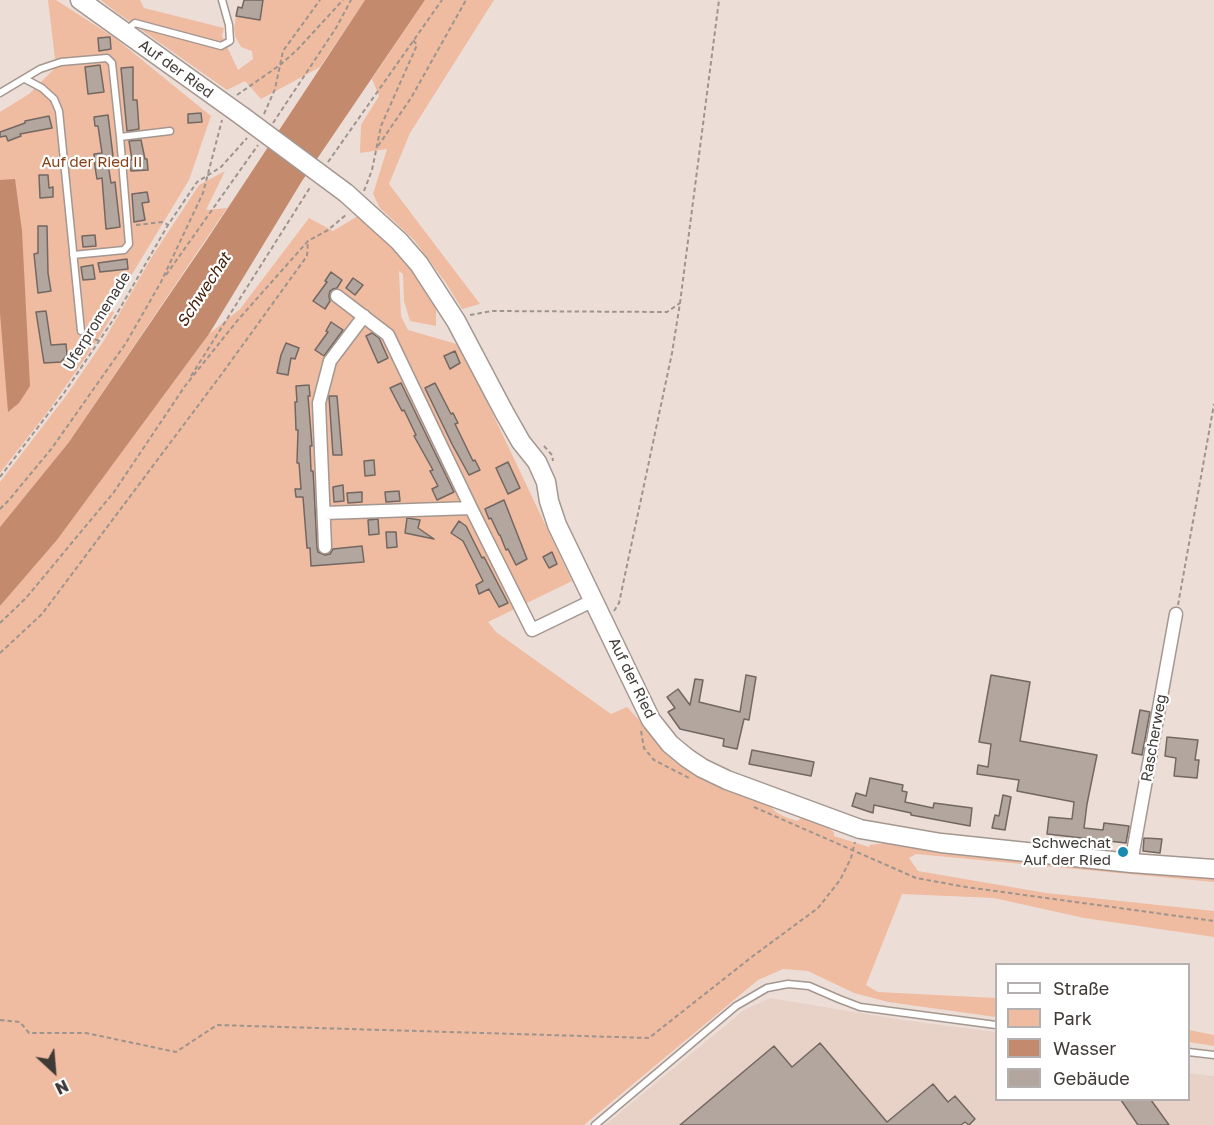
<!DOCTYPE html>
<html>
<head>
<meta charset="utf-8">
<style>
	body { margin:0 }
	#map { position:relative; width:1214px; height:1125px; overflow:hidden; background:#ecded7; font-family:"Golos Text",sans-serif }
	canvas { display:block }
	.legend { position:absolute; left:995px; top:963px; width:195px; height:138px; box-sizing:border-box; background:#fff; border:2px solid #b3b0af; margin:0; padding:8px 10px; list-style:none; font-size:18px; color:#403a37 }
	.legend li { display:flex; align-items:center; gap:12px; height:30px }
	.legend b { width:30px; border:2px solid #b3b0af }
	.north { position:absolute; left:24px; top:1041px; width:60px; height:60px; -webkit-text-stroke:4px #fff; paint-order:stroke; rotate:154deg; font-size:16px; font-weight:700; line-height:24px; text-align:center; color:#403a37 }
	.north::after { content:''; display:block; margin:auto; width:21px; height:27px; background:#403a37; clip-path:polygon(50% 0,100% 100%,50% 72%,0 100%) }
</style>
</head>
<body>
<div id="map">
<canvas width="1214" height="1125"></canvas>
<ul class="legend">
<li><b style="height:8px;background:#fff"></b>Straße</li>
<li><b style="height:16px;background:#efbba1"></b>Park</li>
<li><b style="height:16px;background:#c48a6e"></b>Wasser</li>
<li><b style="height:16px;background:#b3a69f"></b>Gebäude</li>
</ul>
<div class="north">N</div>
</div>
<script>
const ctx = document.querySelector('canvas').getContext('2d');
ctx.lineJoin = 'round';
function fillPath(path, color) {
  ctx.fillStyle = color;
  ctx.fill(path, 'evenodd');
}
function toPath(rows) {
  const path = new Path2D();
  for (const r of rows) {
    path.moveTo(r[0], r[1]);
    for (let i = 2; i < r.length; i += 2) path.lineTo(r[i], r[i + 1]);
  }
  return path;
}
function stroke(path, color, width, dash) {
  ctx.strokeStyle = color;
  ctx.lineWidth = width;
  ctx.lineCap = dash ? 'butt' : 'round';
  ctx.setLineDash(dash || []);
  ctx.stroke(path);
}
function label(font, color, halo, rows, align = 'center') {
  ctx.font = font + ' "Golos Text",sans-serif';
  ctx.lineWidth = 4.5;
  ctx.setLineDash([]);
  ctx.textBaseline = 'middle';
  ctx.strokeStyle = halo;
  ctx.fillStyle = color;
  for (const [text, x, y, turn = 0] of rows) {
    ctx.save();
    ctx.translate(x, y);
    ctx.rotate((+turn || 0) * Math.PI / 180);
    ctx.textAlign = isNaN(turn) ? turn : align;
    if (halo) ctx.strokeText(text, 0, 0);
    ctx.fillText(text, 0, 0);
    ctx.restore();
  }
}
fillPath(toPath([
	[770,998,903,1020,996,1032,996,1100,1188,1100,1189,1073,1214,1076,1214,1125,605,1125,744,1010]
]), '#e8d2c7');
fillPath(toPath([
	[48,0,56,0,115,38,211,116,189,180,111,309,114,313,95,344,49,410,0,473,0,112,29,94,56,67],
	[101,0,140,0,144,8,224,28,222,36,238,70,253,59,252,51,241,47,235,36,234,28,236,16,259,20,263,0,365,0,320,67,261,99,245,81,227,90,116,12],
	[425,0,494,0,410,133,389,184,480,304,462,309,446,283,414,240,380,208,373,194,387,149,360,153,361,125,379,96,372,79],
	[225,171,206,210,227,208,69,442,0,527,0,482,66,396,103,342,153,255,199,185],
	[358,216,386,237,413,267,436,305,436,326,410,321,404,301,403,274,399,271,401,316,408,330,460,345,572,581,488,622,496,632,611,714,627,707,663,746,767,803,776,812,783,816,797,821,805,816,821,823,834,832,834,836,869,847,870,845,887,843,912,848,1214,875,1214,882,916,854,909,858,918,871,1046,893,1214,911,1214,937,1084,918,994,898,902,894,866,985,878,992,996,998,996,1017,888,1002,854,993,808,971,783,969,758,980,584,1125,0,1125,0,606,57,540,209,334,240,309,309,218,333,231],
	[1189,1030,1214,1035,1214,1046,1189,1042]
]), '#efbba1');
fillPath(toPath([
	[365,0,425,0,302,181,209,334,57,540,0,606,0,527,69,442,206,241],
	[15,179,22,231,30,386,19,403,8,412,0,313,0,180]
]), '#c48a6e');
const building = toPath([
	[244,0,263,0,260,20,236,16,238,7,242,8,244,0],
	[110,37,111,49,99,51,98,38,110,37],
	[100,65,104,92,88,94,85,67,100,65],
	[133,67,133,100,137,100,139,129,127,131,121,68,133,67],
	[201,113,202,122,188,123,188,114,201,113],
	[108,115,113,156,107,157,111,183,115,182,120,227,106,229,102,178,97,179,95,167,94,154,102,153,98,126,95,126,94,117,108,115],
	[49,116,52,128,20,134,21,136,8,141,6,136,0,137,0,132,25,123,25,121,49,116],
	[141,140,145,159,147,159,148,170,131,171,130,160,132,160,129,141,141,140],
	[39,175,48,175,49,188,53,187,53,197,40,198,39,175],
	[147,192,149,202,142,203,145,220,134,222,132,194,147,192],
	[38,226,47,226,48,273,51,291,38,293,34,254,38,253,38,226],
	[95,235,96,246,83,247,82,236,95,235],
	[127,259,128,269,100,272,98,263,127,259],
	[93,265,95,279,83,280,81,267,93,265],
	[331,272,342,280,337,288,333,289,330,291,329,296,330,301,325,309,313,301,327,282,325,281,331,272],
	[353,278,363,285,355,295,346,288,353,278],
	[46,311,51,345,66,344,67,355,61,362,44,363,36,312,46,311],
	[331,322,343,330,324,356,315,350,328,332,326,331,331,322],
	[372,333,379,338,388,358,378,363,366,336,372,333],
	[286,343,299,348,295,359,291,358,288,375,277,373,281,355,286,343],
	[455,351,460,363,450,369,444,356,455,351],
	[401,383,454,492,437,500,432,489,438,486,430,471,433,470,414,436,416,435,404,410,402,411,390,388,401,383],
	[435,383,451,414,453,413,458,423,455,424,473,461,475,460,480,470,469,475,452,444,425,388,435,383],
	[309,385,310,396,308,396,312,446,310,446,311,471,313,471,314,488,317,548,318,552,325,555,330,554,333,549,362,546,364,562,311,566,310,548,307,548,303,497,296,497,295,489,301,489,299,463,297,463,298,430,296,430,295,402,297,402,296,386,309,385],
	[329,396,337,396,342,455,333,455,329,396],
	[374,460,375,475,365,476,364,461,374,460],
	[508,462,520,488,508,494,496,468,508,462],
	[343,485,344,501,334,502,333,487,343,485],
	[399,491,400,501,386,502,385,492,399,491],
	[362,492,362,502,348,503,347,493,362,492],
	[504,500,527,559,516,565,508,549,506,550,500,535,499,535,491,518,489,519,485,509,504,500],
	[407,518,420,520,418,528,434,539,405,533,407,518],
	[378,519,379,534,369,535,368,520,378,519],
	[459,521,466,526,482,558,484,557,508,603,499,607,489,589,479,594,476,585,483,581,463,541,451,533,459,521],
	[386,532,396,532,397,547,387,548,386,532],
	[552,552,557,564,549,568,543,557,552,552],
	[746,675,756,677,749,720,744,719,737,749,723,746,724,739,680,729,668,712,675,708,667,697,678,689,690,705,695,679,703,680,699,702,740,712,746,675],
	[991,675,1030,682,1020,741,1097,755,1087,804,1084,828,1103,830,1104,823,1129,826,1126,843,1047,834,1049,817,1072,819,1074,802,1017,791,1019,780,977,774,978,765,988,767,991,744,979,742,991,675],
	[1140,710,1150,712,1142,755,1132,753,1140,710],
	[1167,737,1198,740,1195,760,1199,760,1197,778,1174,776,1176,758,1165,756,1167,737],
	[752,750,814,762,811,776,749,764,752,750],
	[870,778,903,785,902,791,907,792,905,802,933,808,934,803,972,808,970,826,911,815,911,813,874,805,873,813,852,806,856,793,866,796,870,778],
	[1003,795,1011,797,1005,830,992,828,995,815,999,816,1003,795],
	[1144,838,1162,839,1160,853,1143,851,1144,838],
	[820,1043,887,1122,933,1084,948,1102,955,1096,975,1119,969,1125,965,1122,961,1125,680,1125,774,1046,792,1067,820,1043],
	[1121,1100,1151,1100,1169,1125,1138,1125,1121,1100]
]);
fillPath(building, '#b3a69f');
stroke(building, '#736761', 1.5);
const service = toPath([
	[125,31,135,23,221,46,230,41,229,25,222,0],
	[25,79,42,88,54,99,59,111,81,331],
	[0,93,40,69,61,62,107,58,112,63,120,137,129,244,124,250,73,255],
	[120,137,170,131],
	[1188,1052,1214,1055],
	[595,1125,736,1006,767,988,788,984,809,986,839,999,860,1007,996,1025]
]);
const minor = toPath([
	[337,296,388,335,471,508,532,630,594,600],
	[324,513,471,508],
	[325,547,319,403,330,361,364,316],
	[1131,863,1176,614]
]);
const secondary = toPath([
	[80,0,242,116],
	[346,193,399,241,419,264,456,321,504,412,521,442,537,462,546,482,549,501,557,525,651,720,670,744,687,758,702,768,727,780,860,829,941,843,1131,863,1214,869]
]);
stroke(service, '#a49790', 9);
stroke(minor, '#a49790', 15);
stroke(secondary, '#a49790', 21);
stroke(toPath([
	[237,95,280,65,297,50,343,0],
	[264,114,275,89,283,51,320,0],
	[273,123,336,28,351,0],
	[378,146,411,98,466,0],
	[328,162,442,0],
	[364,191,372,170,381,126,417,45,413,40],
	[136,225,163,222,168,225],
	[166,275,258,145],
	[470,315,492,311,667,312,680,303],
	[88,336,99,341],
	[191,376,311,186],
	[544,446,552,455,553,461],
	[0,477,64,393,99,341,115,317,168,225,197,182,221,167,247,138],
	[0,509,9,500,52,448,126,343,161,282,203,193,222,120],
	[1178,605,1214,404],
	[614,611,619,603,672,353,680,303,719,0],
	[0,623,26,598,114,492,185,386,237,321,308,241,328,230,347,214],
	[0,653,42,614,221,375,307,256,308,241],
	[641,731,644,748,654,760,689,778],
	[754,807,916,878,966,887,1214,921],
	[0,1020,20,1022,29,1033,86,1033,176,1052,217,1025,649,1038,753,956,818,908,840,880,851,858,855,842]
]), '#9e948e', 2, [4.5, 3]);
stroke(service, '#fff', 6);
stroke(minor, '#fff', 12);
stroke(secondary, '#fff', 18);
const secondaryBridge = toPath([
	[242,116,346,193]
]);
stroke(secondaryBridge, '#a49790', 21, []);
stroke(secondaryBridge, '#fff', 18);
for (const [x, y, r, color] of [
	[1123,852,6,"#1989af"]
]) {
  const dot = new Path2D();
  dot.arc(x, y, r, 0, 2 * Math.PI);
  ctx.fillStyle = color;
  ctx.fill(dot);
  stroke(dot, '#fff', 2);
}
label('15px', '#403a37', '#fff', [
	["Auf der Ried",176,69,36],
	["Uferpromenade",97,321,-58],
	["Auf der Ried",632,678,64],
	["Rascherweg",1154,738,-80]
]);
label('15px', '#874016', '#fff', [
	["Auf der Ried II",92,162]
]);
label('15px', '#403a37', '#fff', [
	["Schwechat",1111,843],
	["Auf der Ried",1111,860]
], 'right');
label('italic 16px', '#47210c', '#fff', [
	["Schwechat",204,290,-57]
]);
</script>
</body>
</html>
